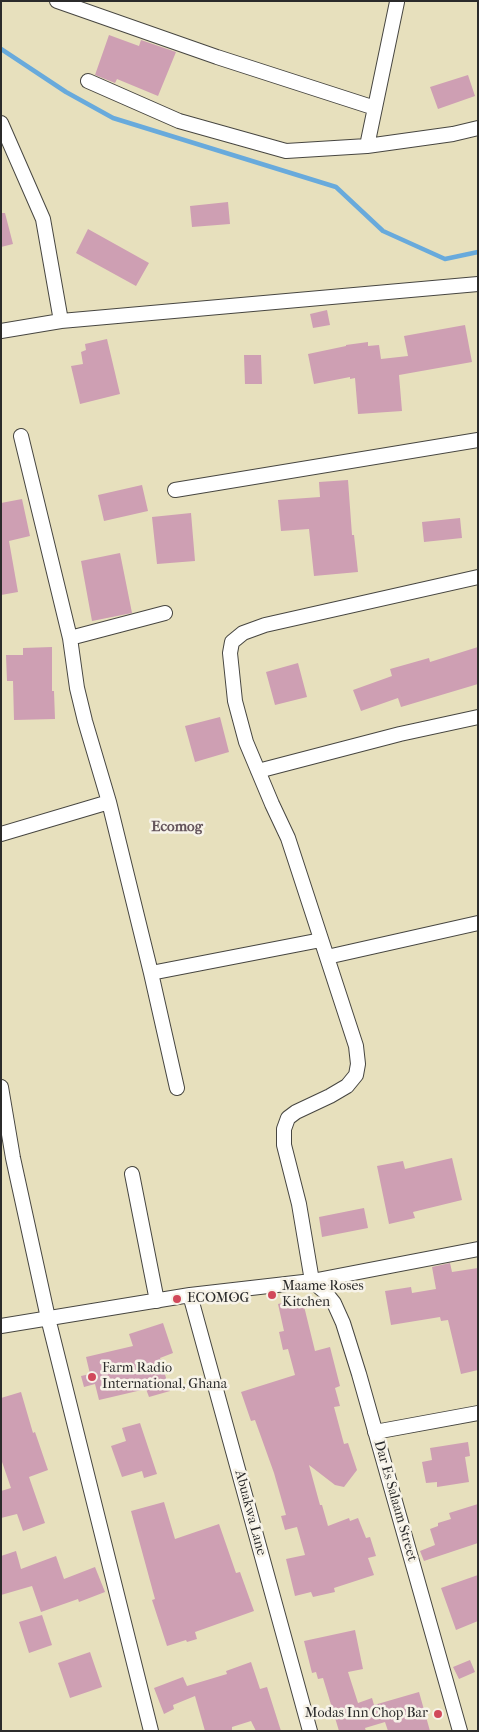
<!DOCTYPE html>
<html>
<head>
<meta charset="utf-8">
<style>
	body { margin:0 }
	#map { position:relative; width:479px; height:1732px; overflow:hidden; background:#e7e0bd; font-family:"IM FELL French Canon",serif }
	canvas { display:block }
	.frame { position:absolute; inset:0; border:2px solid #2b2b2b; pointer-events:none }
</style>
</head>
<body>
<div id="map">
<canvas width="479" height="1732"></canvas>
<div class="frame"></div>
</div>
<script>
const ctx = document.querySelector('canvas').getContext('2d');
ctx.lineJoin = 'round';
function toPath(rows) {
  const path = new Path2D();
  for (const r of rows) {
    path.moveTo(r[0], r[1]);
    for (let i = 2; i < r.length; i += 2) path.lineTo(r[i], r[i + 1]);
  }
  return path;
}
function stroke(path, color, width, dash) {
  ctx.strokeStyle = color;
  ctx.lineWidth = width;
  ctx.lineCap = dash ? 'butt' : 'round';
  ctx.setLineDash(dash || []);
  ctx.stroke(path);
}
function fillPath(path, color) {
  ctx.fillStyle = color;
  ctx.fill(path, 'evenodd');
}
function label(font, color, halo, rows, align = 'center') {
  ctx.font = font + ' "IM FELL French Canon",serif';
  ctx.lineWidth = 5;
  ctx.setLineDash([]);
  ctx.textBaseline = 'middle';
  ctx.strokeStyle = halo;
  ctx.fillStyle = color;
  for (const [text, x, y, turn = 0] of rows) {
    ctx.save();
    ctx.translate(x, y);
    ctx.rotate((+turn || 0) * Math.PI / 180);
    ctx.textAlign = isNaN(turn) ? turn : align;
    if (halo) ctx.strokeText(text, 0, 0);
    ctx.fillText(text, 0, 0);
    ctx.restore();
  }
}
stroke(toPath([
	[1,49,66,92,113,118,336,187,383,231,445,259,478,252]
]), '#68aadc', 4.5);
fillPath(toPath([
	[109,35,139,46,141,40,176,52,158,96,117,79,115,83,95,75],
	[468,75,475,96,438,109,430,87],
	[228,202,230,224,192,227,190,206],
	[1,213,5,213,13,244,1,247],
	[88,229,149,263,136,286,76,253],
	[327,310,330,325,313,328,310,314],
	[465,325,472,362,399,375,402,411,358,414,355,378,350,379,350,377,314,384,308,354,346,346,346,345,368,342,368,346,379,345,381,359,408,356,404,336],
	[107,339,120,394,80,404,71,366,83,364,81,352,86,350,85,344],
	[244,355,261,355,262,384,245,384],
	[348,480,352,535,354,535,358,572,314,576,309,529,281,531,278,500,320,497,319,482],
	[142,485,148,511,104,521,98,495],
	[22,499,30,536,9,541,18,592,1,595,1,503],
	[191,513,195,561,157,564,152,517],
	[460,518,462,538,424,542,422,522],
	[120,553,132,613,92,621,81,561],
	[52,647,52,691,54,691,55,719,14,720,13,681,7,681,6,655,23,655,23,648],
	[478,647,478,684,401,707,398,698,361,711,353,690,392,676,390,669,429,658,430,662],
	[298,663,307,697,275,705,266,672],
	[220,717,229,752,195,762,185,726],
	[452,1158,462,1200,413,1212,415,1218,389,1224,377,1166,403,1161,405,1169],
	[364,1208,368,1228,322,1237,319,1217],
	[450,1263,452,1272,478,1268,478,1370,461,1374,448,1320,441,1321,440,1317,391,1325,385,1291,411,1287,412,1293,436,1289,432,1267],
	[302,1298,315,1351,330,1347,340,1386,335,1388,340,1406,334,1407,344,1444,348,1443,357,1470,344,1487,335,1485,309,1465,320,1505,322,1505,328,1526,349,1518,350,1521,358,1518,366,1538,370,1537,376,1556,368,1558,374,1575,334,1588,335,1592,313,1597,311,1592,295,1596,286,1559,305,1555,297,1527,285,1530,281,1516,286,1515,274,1473,255,1420,251,1421,241,1392,295,1375,288,1349,283,1350,279,1332,284,1331,278,1304],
	[163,1323,173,1353,160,1358,170,1391,149,1397,146,1389,99,1400,95,1384,84,1387,81,1376,90,1374,86,1357,133,1346,129,1334],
	[21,1392,33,1433,35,1432,48,1470,29,1477,45,1523,23,1531,17,1514,1,1518,1,1491,11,1488,1,1459,1,1398],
	[140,1423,157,1474,144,1478,142,1471,122,1477,111,1446,126,1441,122,1428],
	[468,1442,470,1456,465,1457,469,1482,437,1487,437,1482,426,1483,422,1462,432,1460,430,1448],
	[164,1502,175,1539,219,1524,236,1573,240,1572,254,1611,195,1632,197,1639,187,1642,186,1640,167,1646,152,1600,155,1599,131,1511],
	[478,1504,478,1543,424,1561,420,1551,435,1545,430,1529,438,1526,438,1523,451,1519,449,1513],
	[16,1551,21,1569,56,1556,64,1579,95,1567,105,1592,79,1602,78,1599,41,1612,32,1586,1,1595,1,1556],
	[478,1575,478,1621,456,1630,441,1588],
	[42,1615,52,1645,29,1653,19,1622],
	[355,1630,363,1669,348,1672,358,1703,372,1698,374,1705,419,1692,430,1731,388,1731,385,1722,365,1728,366,1731,339,1731,323,1678,318,1679,316,1672,312,1673,304,1641],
	[90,1652,102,1687,70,1698,58,1663],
	[470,1660,475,1672,459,1679,453,1667],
	[251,1662,260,1689,267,1687,281,1731,256,1731,251,1721,232,1727,232,1731,205,1731,195,1696,173,1705,174,1709,164,1714,154,1688,183,1677,187,1686,227,1674,226,1671]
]), '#ce9fb3');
const minor = toPath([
	[57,1,217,57,375,108],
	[88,81,179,121,286,151,367,146,453,134,478,128],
	[1,123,43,219,61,321],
	[367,146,397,2],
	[1,331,61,321,478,284],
	[21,436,70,638,77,688,85,721,109,802,151,973,177,1088],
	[175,490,478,440],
	[70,638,165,613],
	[258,771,400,734,478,717],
	[1,834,109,802],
	[327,957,478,923],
	[151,973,321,940],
	[1,1087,13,1158,48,1318,151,1731],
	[132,1174,157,1301],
	[190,1295,310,1731],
	[1,1326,190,1295,312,1281,478,1249],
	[375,1432,478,1413],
	[460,1731,359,1374,343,1323,334,1303,326,1293,312,1281,299,1204,284,1145,284,1129,288,1118,296,1112,330,1096,347,1086,356,1075,358,1064,356,1046,288,838,272,804,246,742,235,701,230,653,232,642,243,633,265,625,478,577]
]);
stroke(minor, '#474641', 16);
stroke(minor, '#fff', 14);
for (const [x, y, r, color] of [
	[272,1295,5,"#d1495b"],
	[177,1299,5,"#d1495b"],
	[92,1377,5,"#d1495b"],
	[438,1714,5,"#d1495b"]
]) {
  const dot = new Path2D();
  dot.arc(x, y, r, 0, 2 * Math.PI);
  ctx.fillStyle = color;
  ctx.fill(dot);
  stroke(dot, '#f7f3e8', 2);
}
label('14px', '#2b2b2b', '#f7f3e8', [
	["Maame Roses",282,1287],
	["Kitchen",282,1303],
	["ECOMOG",187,1299],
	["Farm Radio",102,1369],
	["International, Ghana",102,1385],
	["Modas Inn Chop Bar",428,1714,"right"]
], 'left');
label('14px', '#2b2b2b', '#f7f3e8', [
	["Dar Es Salaam Street",395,1501,74],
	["Abuakwa Lane",250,1513,75]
]);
label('bold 15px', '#64545b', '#f7f3e8', [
	["Ecomog",177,827]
]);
</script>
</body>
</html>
